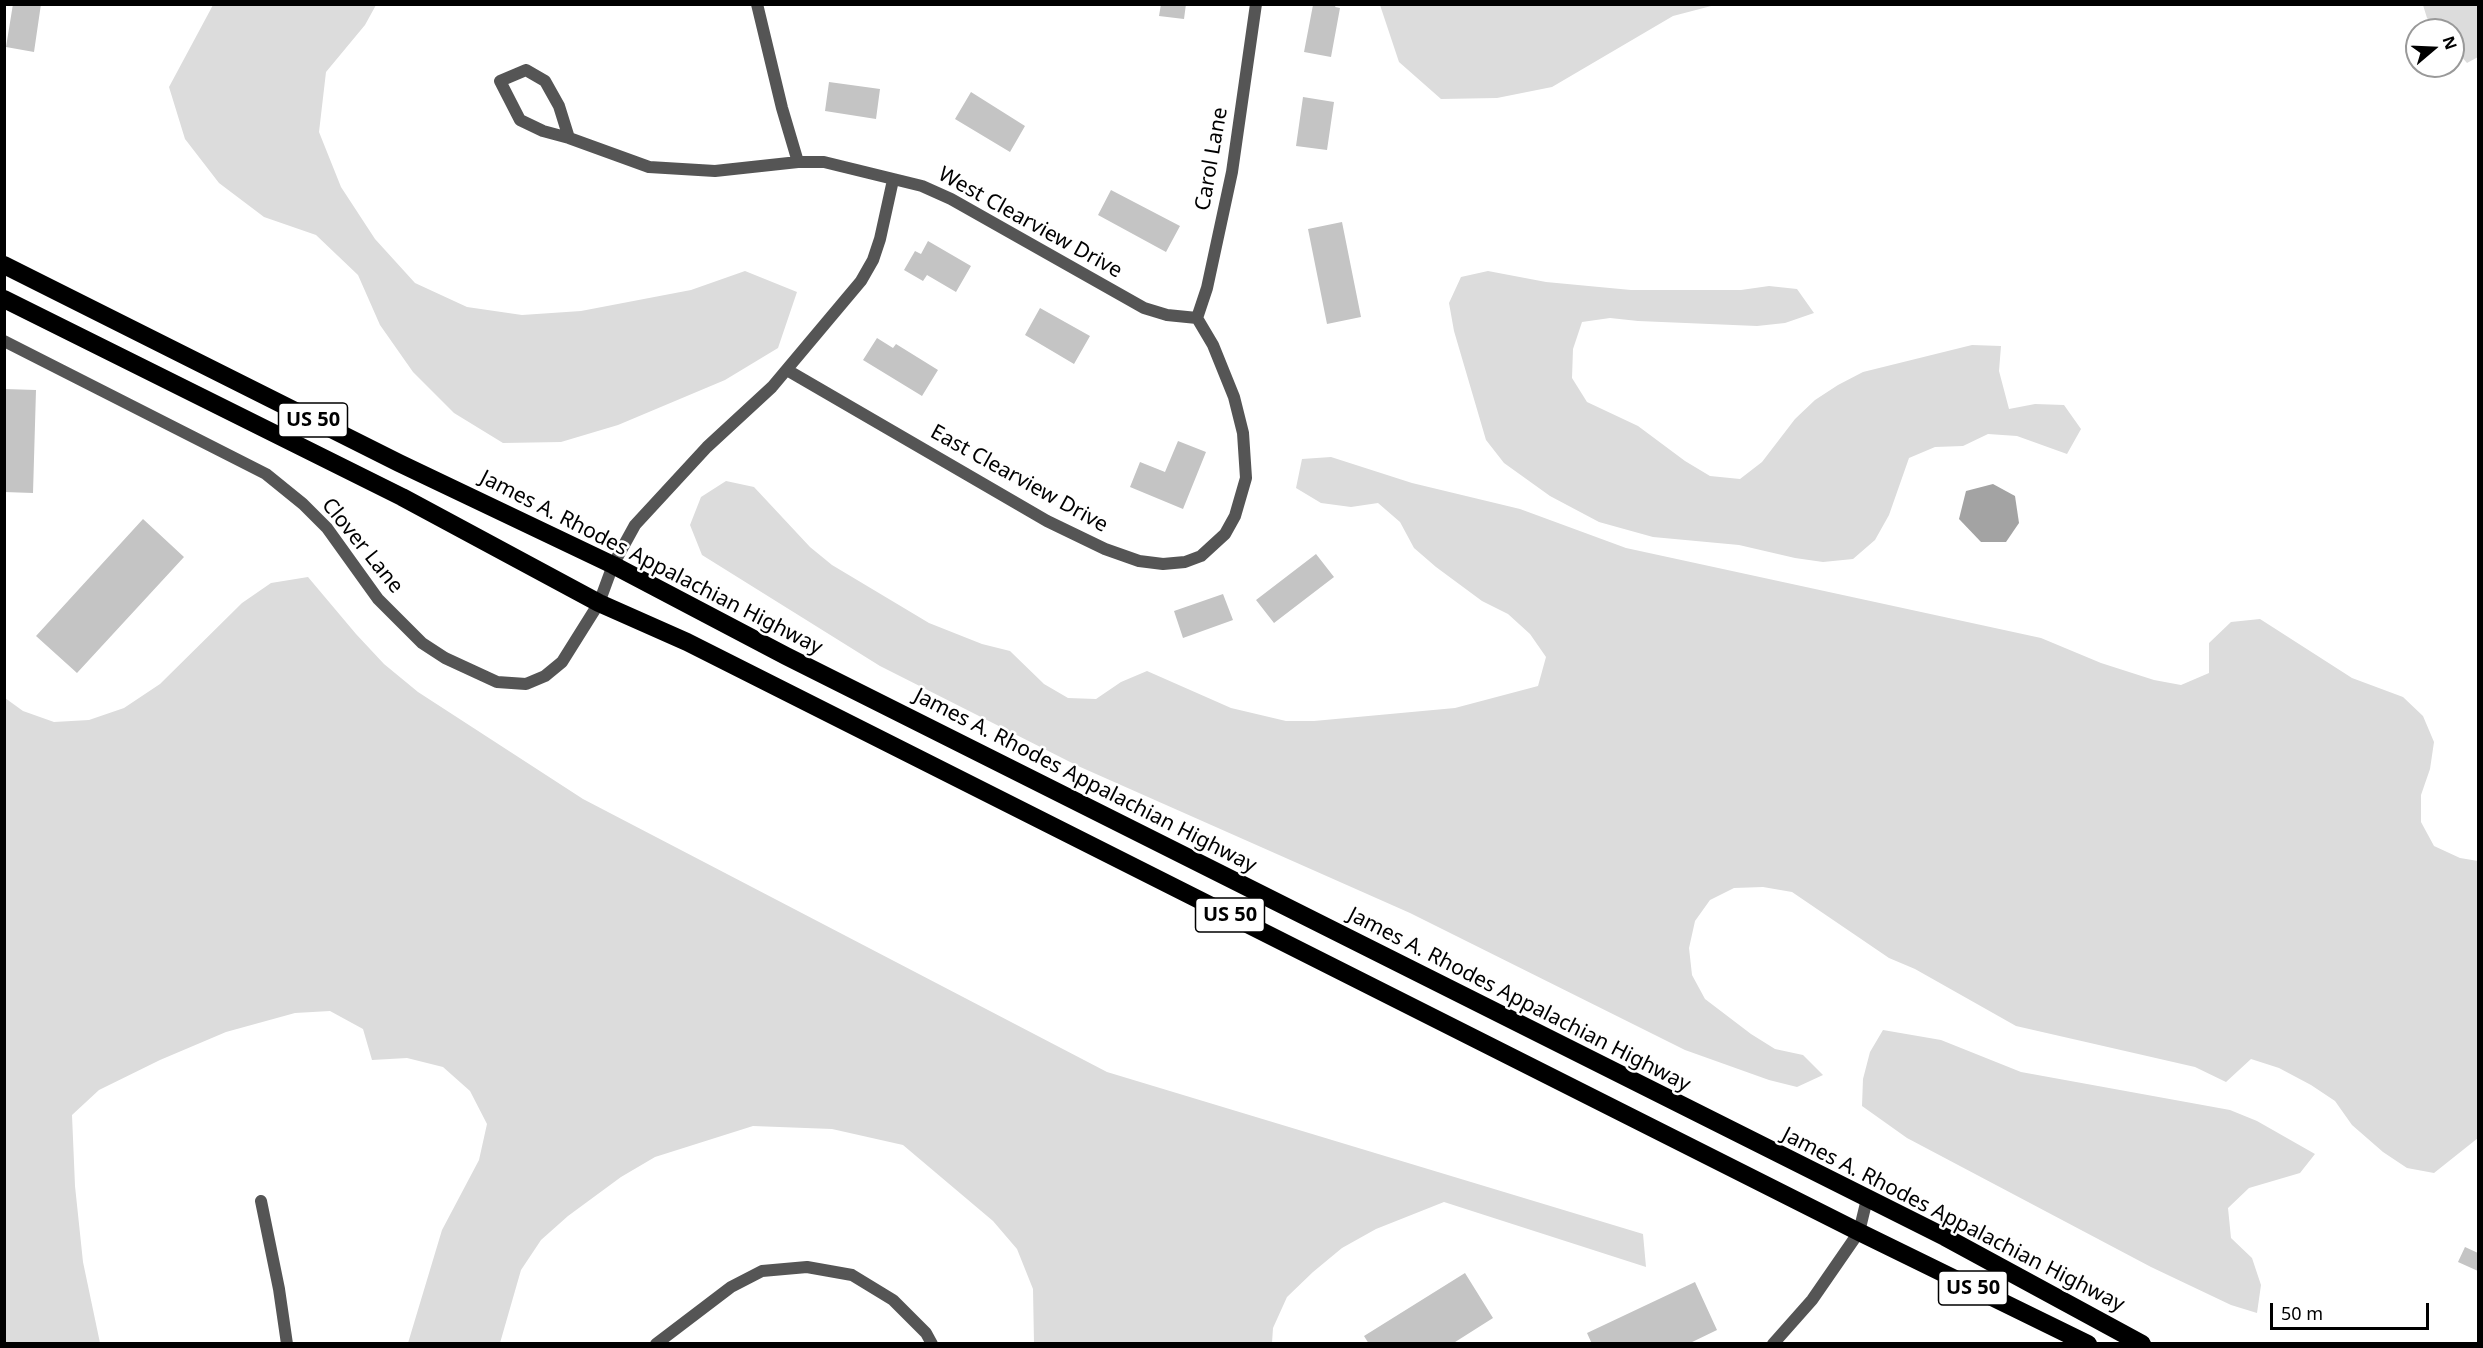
<!DOCTYPE html>
<html>
<head>
<meta charset="utf-8">
<style>
	body { margin:0 }
	#map { position:relative; width:2483px; height:1348px; overflow:hidden; background:#fff; font-family:"Noto Sans",sans-serif }
	canvas { display:block }
	.frame { position:absolute; inset:0; border:6px solid #000; pointer-events:none }
	.north { position:absolute; left:2405px; top:18px; width:60px; height:60px; box-sizing:border-box; background:#fff; border:2px solid #999; border-radius:50%; rotate:71deg; font-size:16px; font-weight:700; line-height:24px; text-align:center; color:#000 }
	.north::after { content:''; display:block; margin:auto; width:21px; height:27px; background:#000; clip-path:polygon(50% 0,100% 100%,50% 72%,0 100%) }
	.scale { position:absolute; left:2270px; top:1303px; width:159px; height:27px; box-sizing:border-box; border:3px solid #000; border-top:0; padding-left:8px; font-size:18px; line-height:21px; white-space:nowrap; color:#000; -webkit-text-stroke:4px #fff; paint-order:stroke }
</style>
</head>
<body>
<div id="map">
<canvas width="2483" height="1348"></canvas>
<div class="frame"></div>
<div class="north">N</div>
<div class="scale">50 m</div>
</div>
<script>
const ctx = document.querySelector('canvas').getContext('2d');
ctx.lineJoin = 'round';
function fillPath(path, color) {
  ctx.fillStyle = color;
  ctx.fill(path, 'evenodd');
}
function toPath(rows) {
  const path = new Path2D();
  for (const r of rows) {
    path.moveTo(r[0], r[1]);
    for (let i = 2; i < r.length; i += 2) path.lineTo(r[i], r[i + 1]);
  }
  return path;
}
function stroke(path, color, width, dash) {
  ctx.strokeStyle = color;
  ctx.lineWidth = width;
  ctx.lineCap = dash ? 'butt' : 'round';
  ctx.setLineDash(dash || []);
  ctx.stroke(path);
}
function label(font, color, halo, rows, align = 'center') {
  ctx.font = font + ' "Noto Sans",sans-serif';
  ctx.lineWidth = 5;
  ctx.setLineDash([]);
  ctx.textBaseline = 'middle';
  ctx.strokeStyle = halo;
  ctx.fillStyle = color;
  for (const [text, x, y, turn = 0] of rows) {
    ctx.save();
    ctx.translate(x, y);
    ctx.rotate((+turn || 0) * Math.PI / 180);
    ctx.textAlign = isNaN(turn) ? turn : align;
    if (halo) ctx.strokeText(text, 0, 0);
    ctx.fillText(text, 0, 0);
    ctx.restore();
  }
}
fillPath(toPath([
	[213,5,376,5,365,25,326,72,319,132,341,187,375,239,415,283,467,307,522,315,581,311,691,290,745,271,797,292,778,348,725,380,618,425,561,442,503,443,454,413,413,372,380,325,358,275,316,235,264,217,219,183,185,139,169,87],
	[1380,5,1380,4,1715,5,1673,16,1552,87,1497,98,1441,99,1399,62],
	[2423,5,2478,5,2478,57,2467,63,2453,47,2453,30,2438,30,2427,18],
	[1488,271,1546,282,1631,290,1741,290,1769,286,1797,289,1814,313,1785,323,1757,326,1638,321,1610,318,1582,322,1573,349,1572,378,1587,402,1638,426,1685,461,1710,476,1740,479,1762,462,1795,419,1815,400,1838,385,1863,372,1972,345,2001,346,1999,371,2009,409,2035,404,2064,405,2081,429,2067,454,2017,436,1988,434,1963,446,1935,447,1909,458,1889,515,1875,540,1853,559,1823,562,1795,558,1739,545,1653,537,1599,522,1550,496,1504,463,1486,440,1454,331,1449,303,1461,277],
	[1331,457,1412,483,1520,509,1626,548,2041,638,2101,663,2154,680,2181,685,2209,673,2209,643,2231,622,2260,619,2352,678,2403,697,2423,716,2434,742,2430,769,2421,795,2421,822,2434,846,2460,858,2478,861,2478,1138,2434,1173,2407,1168,2383,1152,2352,1125,2335,1101,2311,1085,2279,1068,2251,1059,2226,1082,2195,1067,2016,1026,1915,969,1889,958,1792,892,1763,887,1734,888,1710,900,1695,921,1689,948,1692,975,1705,999,1751,1034,1775,1049,1803,1055,1823,1075,1797,1087,1769,1080,1685,1050,1410,913,1078,766,880,666,702,555,690,525,701,497,726,481,754,487,810,547,832,565,929,623,982,644,1010,651,1044,684,1068,698,1096,699,1121,682,1147,671,1231,708,1286,721,1314,721,1455,708,1538,686,1546,657,1530,634,1508,614,1482,601,1436,567,1414,548,1400,522,1378,503,1351,507,1321,503,1296,488,1302,459],
	[308,577,356,634,384,664,418,692,583,799,1107,1072,1643,1234,1646,1267,1444,1202,1376,1229,1342,1248,1313,1272,1287,1297,1273,1328,1272,1343,1034,1343,1033,1289,1017,1249,993,1221,903,1145,832,1129,753,1126,655,1157,621,1177,568,1216,541,1240,521,1270,500,1343,408,1343,442,1230,479,1160,487,1124,470,1091,443,1067,407,1058,372,1060,363,1029,330,1011,295,1013,226,1032,160,1060,99,1090,72,1115,75,1186,83,1262,100,1343,5,1343,5,698,23,711,54,722,89,720,124,708,160,684,242,603,271,583],
	[1883,1030,1941,1040,2021,1072,2230,1110,2257,1121,2315,1154,2300,1173,2249,1188,2228,1208,2231,1238,2252,1258,2261,1285,2257,1313,2231,1305,2151,1267,1907,1138,1862,1106,1863,1079,1870,1052]
]), '#dcdcdc');
fillPath(toPath([
	[1993,484,2015,496,2019,523,2006,542,1981,542,1959,519,1966,491]
]), '#a3a3a3');
fillPath(toPath([
	[13,4,41,4,34,52,6,47],
	[1161,4,1186,4,1184,19,1159,16],
	[1313,5,1336,5,1335,7,1340,8,1331,57,1304,52],
	[829,82,880,89,876,119,825,111],
	[971,92,1025,126,1010,152,955,119],
	[1303,97,1334,102,1327,150,1296,146],
	[1111,190,1180,226,1166,252,1098,215],
	[1342,222,1361,317,1327,324,1308,229],
	[928,241,971,266,956,292,927,275,923,281,904,270,915,251,921,254],
	[1040,308,1090,336,1074,364,1025,335],
	[877,338,893,348,896,344,938,370,922,396,863,360],
	[4,389,36,390,33,493,4,492],
	[1178,441,1206,452,1183,509,1130,487,1140,462,1165,472],
	[143,519,184,557,77,673,36,636],
	[1316,554,1334,577,1274,623,1256,600],
	[1223,594,1233,620,1183,638,1174,611],
	[2465,1247,2478,1253,2478,1271,2458,1262],
	[1465,1273,1493,1318,1452,1344,1369,1344,1364,1336],
	[1695,1282,1717,1330,1688,1344,1592,1344,1587,1333]
]), '#c4c4c4');
stroke(toPath([
	[757,4,782,108,798,162],
	[526,70,545,81,559,106,569,138,543,131,520,120,500,81,526,70],
	[569,138,649,167,715,171,798,162,824,162,922,186,951,199,1144,308,1167,315,1197,318],
	[1197,318,1207,288,1232,172,1256,4],
	[4,341,266,474,303,504,327,528,378,599,422,643,445,658,497,682,526,684,545,676,562,662,599,603,613,565,635,525,707,447,772,387,861,281,873,260,880,239,893,180],
	[787,370,1047,521,1105,549,1139,561,1163,564,1185,562,1201,556,1225,534,1235,516,1246,478,1243,433,1234,397,1213,345,1197,318],
	[261,1201,279,1289,287,1344],
	[656,1344,731,1287,762,1271,807,1267,852,1275,893,1300,926,1333,932,1344],
	[1773,1344,1812,1300,1859,1232,1867,1199]
]), '#555', 12);
stroke(toPath([
	[4,265,399,463,613,565,786,656,1945,1237,2142,1344],
	[4,299,402,497,599,603,687,642,1859,1232,2088,1344]
]), '#000', 18);
for (const [x, y, w] of [
	[313,420,69],
	[1230,915,69],
	[1973,1288,69]
]) {
  const box = new Path2D();
  box.roundRect(x - w / 2, y - 17, w, 34, 4.5);
  ctx.fillStyle = '#fff';
  ctx.fill(box);
  stroke(box, '#000', 1.5);
}
label('bold 20px', '#000', null, [
	["US 50",313,420],
	["US 50",1230,915],
	["US 50",1973,1288]
]);
label('21px', '#000', '#fff', [
	["Carol Lane",1212,159,-80],
	["West Clearview Drive",1030,223,29],
	["East Clearview Drive",1019,479,29],
	["Clover Lane",362,546,51],
	["James A. Rhodes Appalachian Highway",651,563,27],
	["James A. Rhodes Appalachian Highway",1085,781,27],
	["James A. Rhodes Appalachian Highway",1519,1000,27],
	["James A. Rhodes Appalachian Highway",1953,1220,27]
]);
</script>
</body>
</html>
